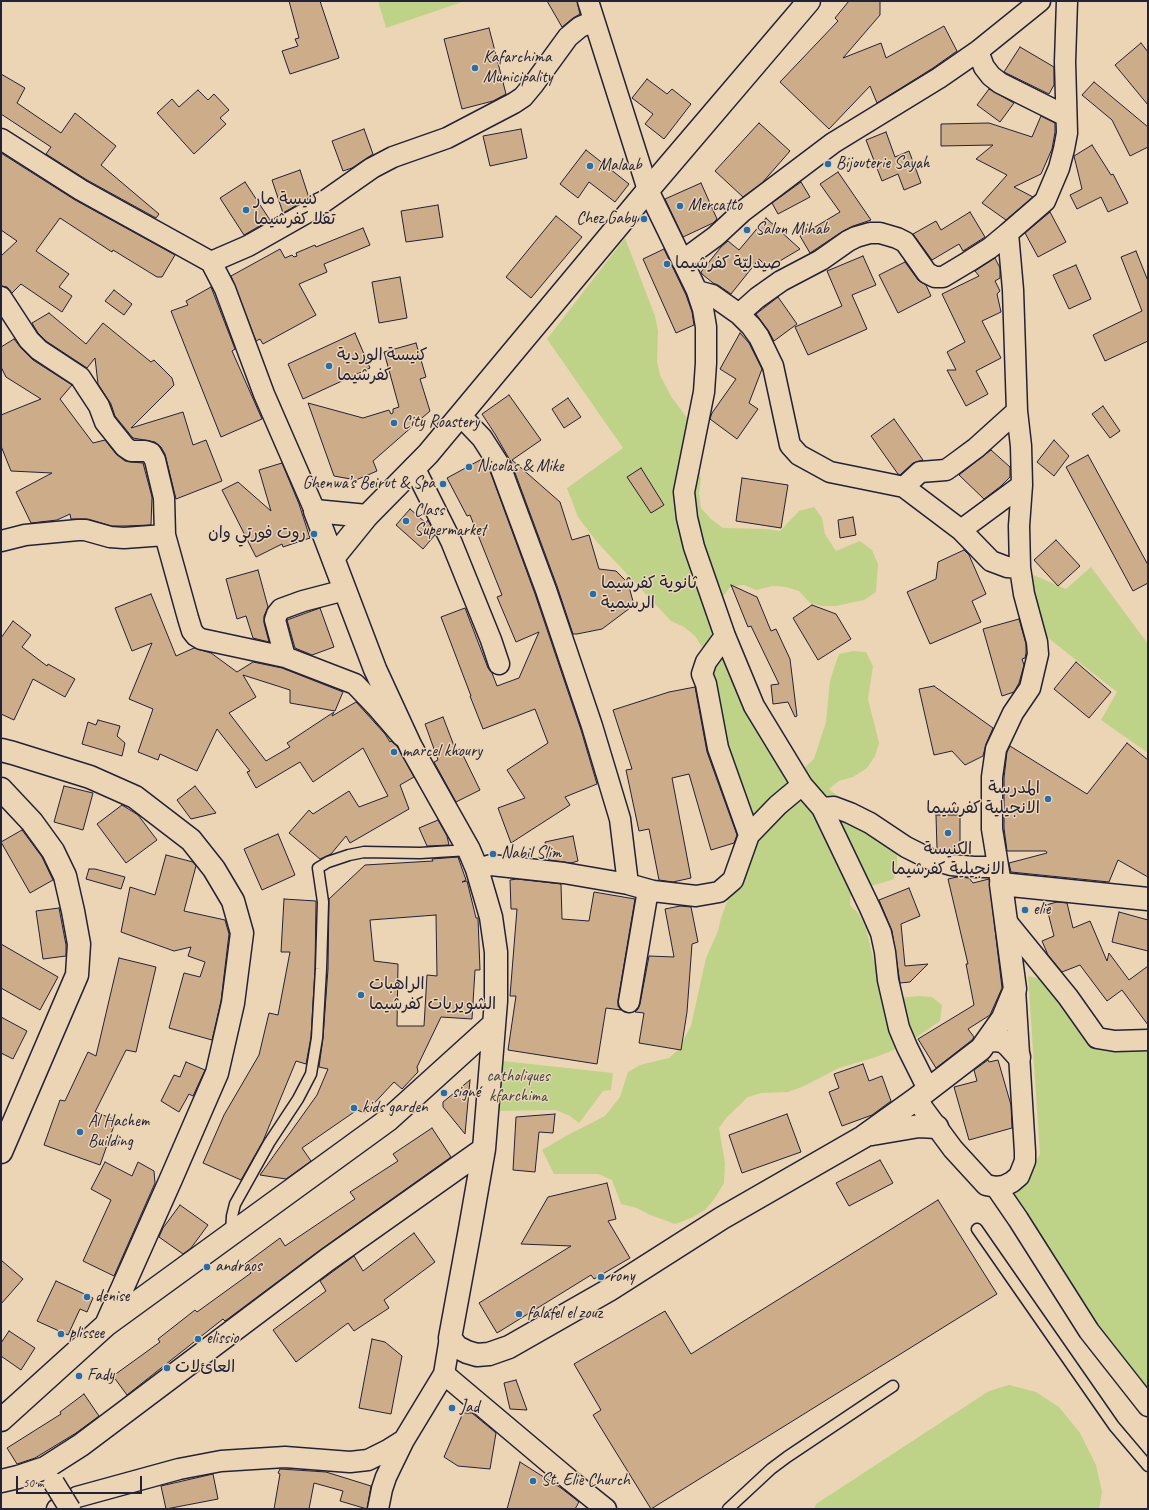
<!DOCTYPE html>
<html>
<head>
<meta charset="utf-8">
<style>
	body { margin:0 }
	#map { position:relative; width:1149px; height:1510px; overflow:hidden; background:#ebd5b4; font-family:Caveat,sans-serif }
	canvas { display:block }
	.frame { position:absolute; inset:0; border:2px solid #22223b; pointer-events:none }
	.scale { position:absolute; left:16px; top:1476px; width:126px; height:18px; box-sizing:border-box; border:2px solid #22223b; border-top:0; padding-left:5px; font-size:12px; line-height:14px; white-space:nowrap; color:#22223b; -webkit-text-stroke:3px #ebd5b4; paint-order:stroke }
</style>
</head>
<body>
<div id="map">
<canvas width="1149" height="1510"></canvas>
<div class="frame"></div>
<div class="scale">50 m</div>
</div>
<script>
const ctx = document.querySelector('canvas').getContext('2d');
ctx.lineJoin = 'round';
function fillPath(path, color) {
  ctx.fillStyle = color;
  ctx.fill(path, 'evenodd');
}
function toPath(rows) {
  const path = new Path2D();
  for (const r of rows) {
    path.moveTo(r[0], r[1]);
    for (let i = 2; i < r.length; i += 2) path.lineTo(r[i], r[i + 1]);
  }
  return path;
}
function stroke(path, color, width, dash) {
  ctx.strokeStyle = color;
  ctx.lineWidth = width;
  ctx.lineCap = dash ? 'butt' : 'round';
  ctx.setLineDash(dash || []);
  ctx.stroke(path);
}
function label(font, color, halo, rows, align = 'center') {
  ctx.font = font + ' Caveat,"Playpen Sans Arabic",sans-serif';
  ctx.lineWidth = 3;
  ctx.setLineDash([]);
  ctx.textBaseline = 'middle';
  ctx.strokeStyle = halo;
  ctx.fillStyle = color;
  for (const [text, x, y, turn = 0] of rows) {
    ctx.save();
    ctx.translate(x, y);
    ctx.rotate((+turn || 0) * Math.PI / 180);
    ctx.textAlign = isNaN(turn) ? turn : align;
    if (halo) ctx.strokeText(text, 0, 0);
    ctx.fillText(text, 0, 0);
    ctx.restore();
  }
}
fillPath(toPath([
	[378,1,465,1,386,28],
	[625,238,655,316,658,331,657,361,660,375,672,398,688,419,701,479,699,493,701,508,711,519,723,528,767,529,780,531,799,511,814,507,822,518,825,534,836,551,860,541,872,550,878,564,876,592,864,600,836,606,822,606,810,603,799,591,786,587,773,586,756,590,744,585,730,587,722,598,735,656,803,769,814,759,826,722,830,680,839,654,853,651,866,652,873,666,868,699,879,743,875,756,867,768,853,777,839,781,829,789,840,798,850,810,897,851,897,865,894,879,878,884,851,892,850,905,859,914,866,928,877,974,890,999,919,996,932,997,942,1005,940,1021,904,1046,876,1057,839,1068,802,1087,788,1092,761,1093,748,1097,727,1117,719,1128,725,1163,724,1183,715,1198,705,1210,691,1218,675,1224,648,1214,637,1208,621,1204,612,1180,598,1174,554,1174,542,1150,566,1136,605,1116,620,1097,628,1072,640,1065,669,1058,678,1050,691,1026,706,958,718,931,721,918,730,894,746,872,701,659,702,647,695,636,684,627,671,621,597,542,578,517,567,488,623,448,547,339],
	[1091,567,1148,644,1148,753,1101,720,1117,692,1034,627,1017,568,1066,589],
	[1028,976,1044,980,1092,1040,1148,1043,1148,1415,1097,1338,996,1207,1022,1183,1040,1154],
	[494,1060,613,1073,611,1090,603,1091,579,1123,570,1116,556,1110,493,1111],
	[1009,1385,1036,1392,1059,1407,1080,1433,1096,1465,1102,1492,1099,1509,814,1509,816,1504,989,1391]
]), '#bfd388');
const building = toPath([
	[289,1,320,1,339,58,290,74,282,51,298,46,295,39,299,38,289,1],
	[547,1,577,1,580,14,573,18,562,27,547,1],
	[849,1,880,1,880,15,843,58,881,43,886,58,944,26,957,51,933,68,877,103,870,86,829,129,780,82,838,21,835,18,849,1],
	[489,28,506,94,493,101,462,109,444,39,489,28],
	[1141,43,1148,52,1148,105,1115,65,1141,43],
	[1020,47,1054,67,1054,85,1049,94,1004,72,1020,47],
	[1,74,25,88,17,103,61,133,75,113,116,146,101,165,159,214,156,218,87,180,46,154,51,147,1,114,1,74],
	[647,79,667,94,672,89,691,104,664,139,645,124,653,114,632,98,647,79],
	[1094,82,1148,127,1148,147,1130,156,1112,120,1082,95,1094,82],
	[989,89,1014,103,1000,122,977,105,989,89],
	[198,90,208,100,214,94,229,110,220,118,226,124,194,154,157,113,172,99,179,107,198,90],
	[1041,116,1055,123,1055,132,1052,149,1041,174,1014,187,1033,197,1006,220,982,203,1007,175,976,159,993,145,941,146,941,124,989,123,1032,137,1041,116],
	[759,123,790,151,762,183,743,197,715,171,759,123],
	[364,129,373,154,352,168,343,171,332,141,364,129],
	[521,129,527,158,490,166,483,136,521,129],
	[886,132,895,157,909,151,921,183,904,190,898,174,882,181,866,140,886,132],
	[1092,145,1111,175,1113,174,1128,203,1108,212,1101,197,1077,209,1070,195,1082,189,1074,156,1092,145],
	[586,150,629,184,615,202,589,182,578,198,560,184,586,150],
	[1,153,75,200,175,255,162,277,157,277,113,250,112,252,60,218,36,251,69,274,59,287,72,296,62,312,21,284,12,293,7,287,1,286,1,256,17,241,1,230,1,153],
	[300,170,309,198,283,213,272,180,300,170],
	[838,172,871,220,853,226,843,231,810,253,800,236,840,212,820,184,838,172],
	[245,182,270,220,244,235,220,198,245,182],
	[801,182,810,197,778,214,772,203,801,182],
	[701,183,717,219,713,223,683,237,665,199,701,183],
	[438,205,443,237,406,242,401,211,438,205],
	[970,212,985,237,963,251,959,244,932,260,913,234,936,221,941,230,970,212],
	[1050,212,1066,242,1038,257,1025,233,1050,212],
	[556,216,582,237,531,298,506,277,556,216],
	[766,218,800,249,768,268,759,259,731,294,718,285,713,283,702,274,701,272,721,247,728,241,739,250,766,218],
	[363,228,370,245,324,264,327,272,299,284,316,315,263,344,260,339,256,341,231,276,280,249,285,258,292,255,294,257,297,256,296,253,315,245,316,247,363,228],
	[664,249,686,295,692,312,694,325,676,333,643,259,664,249],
	[1136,251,1148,281,1148,341,1105,361,1093,335,1142,311,1121,257,1136,251],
	[863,256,876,285,852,295,867,329,808,355,795,327,842,306,827,271,863,256],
	[995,258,1000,268,1000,278,995,281,1000,291,997,294,1001,312,982,321,1001,358,976,371,988,394,966,406,947,370,956,370,947,352,965,342,942,294,979,276,975,271,995,258],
	[905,262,918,280,926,285,931,296,898,313,879,275,905,262],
	[1076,265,1091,299,1069,309,1053,275,1076,265],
	[400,277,407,318,379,323,372,282,400,277],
	[211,287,235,349,232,351,262,419,221,437,171,311,188,305,186,301,211,287],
	[114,290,132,304,124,315,105,301,114,290],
	[778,297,797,324,774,341,768,330,756,314,778,297],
	[49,313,86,344,103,323,151,362,154,360,172,378,174,385,131,428,183,412,193,445,206,440,222,481,176,499,165,454,161,447,155,442,133,438,115,416,111,404,98,384,95,358,87,368,46,341,38,333,32,323,49,313],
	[355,333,370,368,303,399,288,364,355,333],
	[740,333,749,343,762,369,749,403,758,409,737,439,710,419,712,413,736,379,720,369,740,333],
	[14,339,21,348,33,360,72,385,60,399,93,443,105,440,116,454,125,461,131,462,143,463,152,497,151,525,124,526,112,526,88,519,71,519,70,514,57,520,31,523,16,492,52,473,11,471,1,446,1,415,41,399,6,377,1,367,1,347,14,339],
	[416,343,426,377,420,379,430,411,373,461,377,471,356,480,334,476,308,403,363,418,389,410,391,414,393,413,393,409,399,407,384,352,416,343],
	[509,395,541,440,512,460,560,502,572,540,589,535,599,569,616,571,628,583,634,605,602,629,577,634,573,634,557,586,511,462,495,434,482,414,509,395],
	[568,398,581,417,564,428,552,409,568,398],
	[1103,406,1120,431,1110,438,1092,414,1103,406],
	[894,419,923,460,913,463,900,475,898,474,871,436,894,419],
	[1054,440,1069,456,1054,476,1037,462,1054,440],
	[991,450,1010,467,1010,477,1001,486,984,499,959,475,991,450],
	[1088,455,1148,565,1148,583,1133,591,1066,467,1088,455],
	[482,459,490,471,535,594,581,730,597,784,565,797,570,805,511,843,498,808,525,798,507,770,548,743,535,709,483,729,470,696,471,696,441,617,465,608,488,668,492,673,497,686,519,678,539,632,516,642,497,597,502,595,470,515,467,516,447,478,482,459],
	[282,463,299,504,310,538,283,547,282,544,256,557,222,490,238,482,271,511,259,470,282,463],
	[641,468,664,505,651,513,627,477,641,468],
	[742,478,788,485,781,528,736,521,742,478],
	[410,509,426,523,428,520,435,535,423,549,396,525,410,509],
	[853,517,856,535,840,538,838,520,853,517],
	[1056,540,1080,566,1058,586,1034,560,1056,540],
	[964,550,969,555,986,594,972,601,981,622,930,644,907,592,936,579,938,562,964,550],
	[258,570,268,607,264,616,264,623,269,642,253,638,246,616,237,619,226,579,258,570],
	[731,585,757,597,771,631,776,629,790,659,797,716,795,717,788,702,773,704,771,685,779,684,751,626,748,627,731,585],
	[151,594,176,656,194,648,211,653,237,672,253,662,282,668,343,692,335,711,290,703,290,690,243,675,256,697,229,713,266,761,290,747,287,743,334,712,332,716,356,702,385,734,390,742,391,741,397,746,414,777,400,785,409,809,350,843,346,836,331,854,320,859,289,833,309,810,313,814,349,791,359,807,388,796,363,748,313,782,300,762,256,788,247,772,250,771,217,729,197,771,160,754,158,760,138,752,153,709,129,699,152,643,132,651,115,608,151,594],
	[812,605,836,614,851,639,818,660,793,618,812,605],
	[320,608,334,647,312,655,295,648,287,620,320,608],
	[1019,619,1026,644,1026,653,1025,658,1022,659,1024,665,1019,683,1014,692,1002,696,983,629,1019,619],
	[13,621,31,635,22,647,47,666,48,664,75,679,65,697,33,679,14,720,1,714,1,638,13,621],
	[1076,662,1111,692,1089,718,1054,689,1076,662],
	[934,686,993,728,986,744,983,756,965,765,952,751,934,755,919,689,934,686],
	[695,687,707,752,737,835,734,843,711,850,689,774,672,778,691,878,673,882,659,880,649,829,639,831,626,770,632,769,613,710,669,692,695,687],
	[443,717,456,751,460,749,480,790,456,802,434,762,438,760,425,724,443,717],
	[98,720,120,726,117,736,125,743,122,756,82,744,88,722,96,725,98,720],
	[1127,743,1148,760,1148,877,1118,860,1109,882,1011,872,1009,863,1047,853,1046,851,1007,851,1004,828,1004,778,1007,752,1010,746,1087,794,1127,743],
	[64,786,93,793,83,830,54,822,64,786],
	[195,786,216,813,191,819,177,800,195,786],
	[122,805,138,815,157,840,126,863,97,824,122,805],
	[936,815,960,815,960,851,943,851,937,849,936,815],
	[438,820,447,836,449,845,427,846,419,828,438,820],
	[22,830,42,857,53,880,30,893,1,842,22,830],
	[278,834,295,875,262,890,244,849,278,834],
	[573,836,578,861,571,863,549,860,545,842,573,836],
	[166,855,193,862,196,866,184,911,225,920,229,934,221,1001,212,1040,169,1028,184,973,200,977,205,962,188,956,191,947,174,951,121,932,130,887,155,895,166,855],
	[458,857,466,880,462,882,467,881,476,918,478,918,480,970,475,970,472,1019,441,1017,417,1067,418,1072,402,1089,394,1082,365,1113,357,1110,302,1148,311,1161,286,1179,260,1175,317,1095,328,1069,319,1067,323,1038,328,969,329,899,365,865,433,861,432,859,458,857],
	[436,915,437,976,427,975,424,1026,397,1026,398,964,374,961,370,920,436,915],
	[89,869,95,869,125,877,121,889,86,879,89,869],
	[957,877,969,878,973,883,989,879,1002,988,990,1015,968,1029,974,1037,972,1040,936,1068,918,1039,974,1005,966,964,968,964,948,879,957,877],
	[517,879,561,884,562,919,589,921,594,892,635,899,618,1000,618,1006,621,1010,606,1008,597,1064,508,1050,516,996,510,996,517,909,511,909,510,880,517,879],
	[909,888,920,916,901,924,905,966,928,964,910,982,900,983,892,931,879,900,909,888],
	[284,899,316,901,315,969,311,1037,306,1064,296,1061,263,1141,241,1180,203,1163,224,1115,259,1055,269,1013,278,1015,290,952,281,952,284,899],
	[1057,902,1067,903,1073,928,1090,921,1107,961,1109,953,1129,980,1148,966,1148,1025,1122,990,1107,1001,1080,965,1062,972,1048,955,1042,941,1054,936,1046,905,1057,902],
	[680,906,691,907,698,942,692,944,687,1012,681,1050,639,1043,644,1013,635,1012,638,1009,640,1004,649,956,674,957,665,909,680,906],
	[59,908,66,945,66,956,43,959,36,911,59,908],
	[1119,912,1148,920,1148,951,1112,942,1119,912],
	[1,944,58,977,40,1010,1,988,1,944],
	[119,958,156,967,136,1052,126,1050,95,1112,116,1120,100,1165,44,1145,60,1100,65,1101,88,1052,96,1056,119,958],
	[1,1017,27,1031,13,1059,1,1053,1,1017],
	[988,1060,989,1062,998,1060,1011,1105,1012,1128,969,1140,954,1087,977,1081,974,1070,988,1060],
	[186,1062,205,1070,193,1096,189,1094,179,1112,161,1101,174,1075,180,1077,186,1062],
	[863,1064,869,1081,882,1076,891,1101,872,1115,842,1126,829,1092,839,1088,834,1074,863,1064],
	[470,1080,465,1134,443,1107,443,1102,470,1080],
	[555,1114,553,1133,539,1132,535,1172,513,1170,516,1117,555,1114],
	[787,1114,801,1152,742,1173,729,1135,787,1114],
	[432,1128,451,1157,320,1250,225,1321,223,1319,127,1395,113,1376,160,1342,158,1339,195,1310,197,1312,251,1273,245,1264,280,1238,285,1246,355,1199,350,1192,398,1161,393,1154,432,1128],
	[880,1160,893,1183,849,1206,836,1183,880,1160],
	[105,1162,132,1176,138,1162,154,1171,155,1183,114,1276,83,1261,111,1200,91,1189,105,1162],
	[607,1183,616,1219,608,1221,630,1258,594,1279,591,1275,497,1333,479,1303,571,1246,521,1244,548,1197,607,1183],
	[938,1200,997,1294,651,1509,593,1415,601,1410,574,1364,665,1311,691,1354,938,1200],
	[180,1205,208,1225,191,1248,183,1254,159,1237,163,1228,180,1205],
	[414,1233,435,1262,384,1300,389,1308,354,1331,348,1323,296,1362,273,1330,326,1291,320,1281,354,1256,363,1271,414,1233],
	[1,1260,23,1279,1,1304,1,1260],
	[56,1281,93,1298,87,1312,80,1309,68,1335,37,1321,56,1281],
	[9,1331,35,1348,21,1370,1,1356,1,1343,9,1331],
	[372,1339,385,1342,402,1356,391,1414,359,1408,372,1339],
	[516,1380,527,1410,510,1409,504,1383,516,1380],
	[84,1394,99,1416,76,1433,35,1458,17,1464,7,1448,61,1414,60,1412,84,1394],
	[463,1413,472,1413,496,1433,490,1469,458,1466,444,1457,463,1413],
	[520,1462,561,1488,579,1502,575,1509,507,1509,520,1462],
	[280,1469,326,1472,371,1486,367,1509,340,1501,343,1491,314,1483,309,1509,274,1509,280,1474,278,1473,280,1469],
	[213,1474,218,1499,166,1509,161,1486,213,1474]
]);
fillPath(building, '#cdac8a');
stroke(building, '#22223b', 1);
const service = toPath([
	[977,1229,1114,1426,1148,1466],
	[231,1233,232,1216,235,1204,269,1143,298,1099,311,1074,317,1038,321,969,323,902,318,868,328,862,349,855,364,852,420,853,469,850],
	[728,1509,771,1469,787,1457,893,1386]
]);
const minor = toPath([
	[588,1,648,190,697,291,703,309,706,327,706,363,704,392,684,492,687,518,694,547,725,636,754,706,802,785,822,808,870,908,881,933,885,952,888,980,899,1028,907,1047,928,1089],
	[978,51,984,67,991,76,1000,83,1066,116],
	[1,139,81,190,211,262,225,289,264,394,315,511],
	[682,261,716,236,743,211,833,143,939,78,978,51,1040,1],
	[211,262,248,246,315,208,372,168,393,157,447,138,514,103,523,97,533,85,568,37,580,27,594,21],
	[697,291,712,295,739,314,751,326,759,337,773,366,790,445,799,455,830,472,904,487,961,530,991,561,1007,567,1020,568],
	[1,297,29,340,39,350,80,377,99,406,105,422,125,447,131,451,145,451,151,453,155,460,164,498,165,535,188,618,192,631,196,636,201,639,285,657,355,684,376,706,402,736],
	[739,314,757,298,781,281,821,260,848,241,856,237,870,233,880,233,897,238,905,242,927,273,935,277,943,277,968,262,990,248,1008,233],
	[460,415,482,438,500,466,546,590,592,726,620,819,628,884],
	[414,467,451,541,491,640,499,664],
	[904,487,920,472,946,470,953,465,976,448,1017,411],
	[961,530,1022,485],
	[1,541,25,535,78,530,85,530,110,537,124,538,165,535],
	[725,636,706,662,702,674,706,684,718,748,749,835],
	[285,657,275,620,277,614,281,609,303,601,345,590],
	[822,808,834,807,850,813,870,823,906,847,930,859,951,865,974,867,998,867],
	[477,869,491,865,564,873,628,884,653,891,696,896,719,892,733,880,749,835,778,805,802,785],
	[1001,884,992,829,992,777,996,749,1013,713,1030,688,1038,654,1037,642,1024,594,1020,568,1019,526,1022,485,1021,446,1017,411,1013,290,1008,233,1045,201,1059,168,1064,149,1067,133,1065,62,1067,1],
	[1006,921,1068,997,1097,1038,1115,1041,1148,1040],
	[629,1002,648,890],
	[916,1099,953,1149,986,1185,996,1187,1004,1186,1012,1182,1019,1176,1025,1161,1025,1152,1015,989],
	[996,1187,1018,1219,1089,1331,1148,1406],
	[444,1374,571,1481,606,1509],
	[57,1509,77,1497,179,1469,221,1461,285,1457,350,1462,368,1460,388,1450,404,1440],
	[378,1509,382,1489,386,1477,404,1440,444,1374,450,1338]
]);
const tertiary = toPath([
	[367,516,315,511,375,669,411,747,469,850,477,869,491,917,496,952,496,1001,484,1149,470,1229,450,1338,457,1347,467,1352,477,1355,489,1354,509,1347,609,1290,722,1218,863,1137,916,1099,981,1049,1003,1018,1015,989,1001,884,1148,899],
	[333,558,367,516,428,454,648,190,809,1],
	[1,750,13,753,90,777,135,797,191,840,214,869,233,901,242,933,233,1003,217,1073,171,1179,106,1325],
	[1,789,32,822,53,851,65,876,73,911,79,944,77,975,1,1152],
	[987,1041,995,1040,1003,1041,1009,1046,1019,1057],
	[872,1134,919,1126,937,1127],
	[1,1420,106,1325,388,1120,494,1024],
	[1,1481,18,1477,45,1468,81,1445,327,1260,484,1149]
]);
stroke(service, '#22223b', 13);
stroke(minor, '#22223b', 23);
stroke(tertiary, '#22223b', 25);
stroke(service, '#ebd5b4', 10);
stroke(minor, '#ebd5b4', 20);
stroke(tertiary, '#ebd5b4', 22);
const minorBridge = toPath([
	[54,1483,70,1509]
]);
stroke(minorBridge, '#22223b', 23, []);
stroke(minorBridge, '#ebd5b4', 20);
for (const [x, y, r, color] of [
	[475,68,4,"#1f6fb2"],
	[828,164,4,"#1f6fb2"],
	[590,166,4,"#1f6fb2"],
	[680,206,4,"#1f6fb2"],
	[246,210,4,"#1f6fb2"],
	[644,219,4,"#1f6fb2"],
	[747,230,4,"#1f6fb2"],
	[667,264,4,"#1f6fb2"],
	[329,366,4,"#1f6fb2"],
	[394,423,4,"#1f6fb2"],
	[469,467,4,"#1f6fb2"],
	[443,484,4,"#1f6fb2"],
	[406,521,4,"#1f6fb2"],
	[314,534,4,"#1f6fb2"],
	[593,594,4,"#1f6fb2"],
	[394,752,4,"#1f6fb2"],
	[1048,799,4,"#1f6fb2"],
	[948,833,4,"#1f6fb2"],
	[493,854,4,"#1f6fb2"],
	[1025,910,4,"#1f6fb2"],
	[361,995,4,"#1f6fb2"],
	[444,1093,4,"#1f6fb2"],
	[354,1108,4,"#1f6fb2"],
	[80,1132,4,"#1f6fb2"],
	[207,1267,4,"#1f6fb2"],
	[601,1277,4,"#1f6fb2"],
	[87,1297,4,"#1f6fb2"],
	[519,1314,4,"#1f6fb2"],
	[61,1334,4,"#1f6fb2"],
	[198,1339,4,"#1f6fb2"],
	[167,1368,4,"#1f6fb2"],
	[79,1376,4,"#1f6fb2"],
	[452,1408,4,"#1f6fb2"],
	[533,1481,4,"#1f6fb2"]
]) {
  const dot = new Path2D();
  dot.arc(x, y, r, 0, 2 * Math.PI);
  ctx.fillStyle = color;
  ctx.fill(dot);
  stroke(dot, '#ebd5b4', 1.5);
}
label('17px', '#22223b', '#ebd5b4', [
	["Kafarchima",483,58],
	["Municipality",483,78],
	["Bijouterie Sayah",836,164],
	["Malaab",598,166],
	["كنيسة مار",254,200],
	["تقلا كفرشيما",254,220],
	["Mercatto",688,206],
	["Chez Gaby",636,219,"right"],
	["Salon Mihab",755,230],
	["صيدليّة كفرشيما",675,264],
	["كنيسة الوردية",337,356],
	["كفرشيما",337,376],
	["City Roastery",402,423],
	["Nicolas & Mike",477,467],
	["Ghenwa’s Beirut & Spa",435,484,"right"],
	["Class",414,511],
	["Supermarket",414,531],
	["روت فورتي وان",306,534,"right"],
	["ثانوية كفرشيما",601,584],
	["الرسمية",601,604],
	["marcel khoury",402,752],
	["المدرسة",1040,789,"right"],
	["الانجيلية كفرشيما",1040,809,"right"],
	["الكنيسة",948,850,"center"],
	["الانجيلية كفرشيما",948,870,"center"],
	["Nabil Slim",501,854],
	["elie",1033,910],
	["الراهبات",369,985],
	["الشويريات كفرشيما",369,1005],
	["signé",452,1093],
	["kids garden",362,1108],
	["Al Hachem",88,1122],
	["Building",88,1142],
	["andraos",215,1267],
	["rony",609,1277],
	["denise",95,1297],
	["falafel el zouz",527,1314],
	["plissee",69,1334],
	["elissio",206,1339],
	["العائﻻت",175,1368],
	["Fady",87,1376],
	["Jad",460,1408],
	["St. Elie Church",541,1481]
], 'left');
label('17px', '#41454a', '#ebd5b4', [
	["catholiques",518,1077],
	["kfarchima",518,1097]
]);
</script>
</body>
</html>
